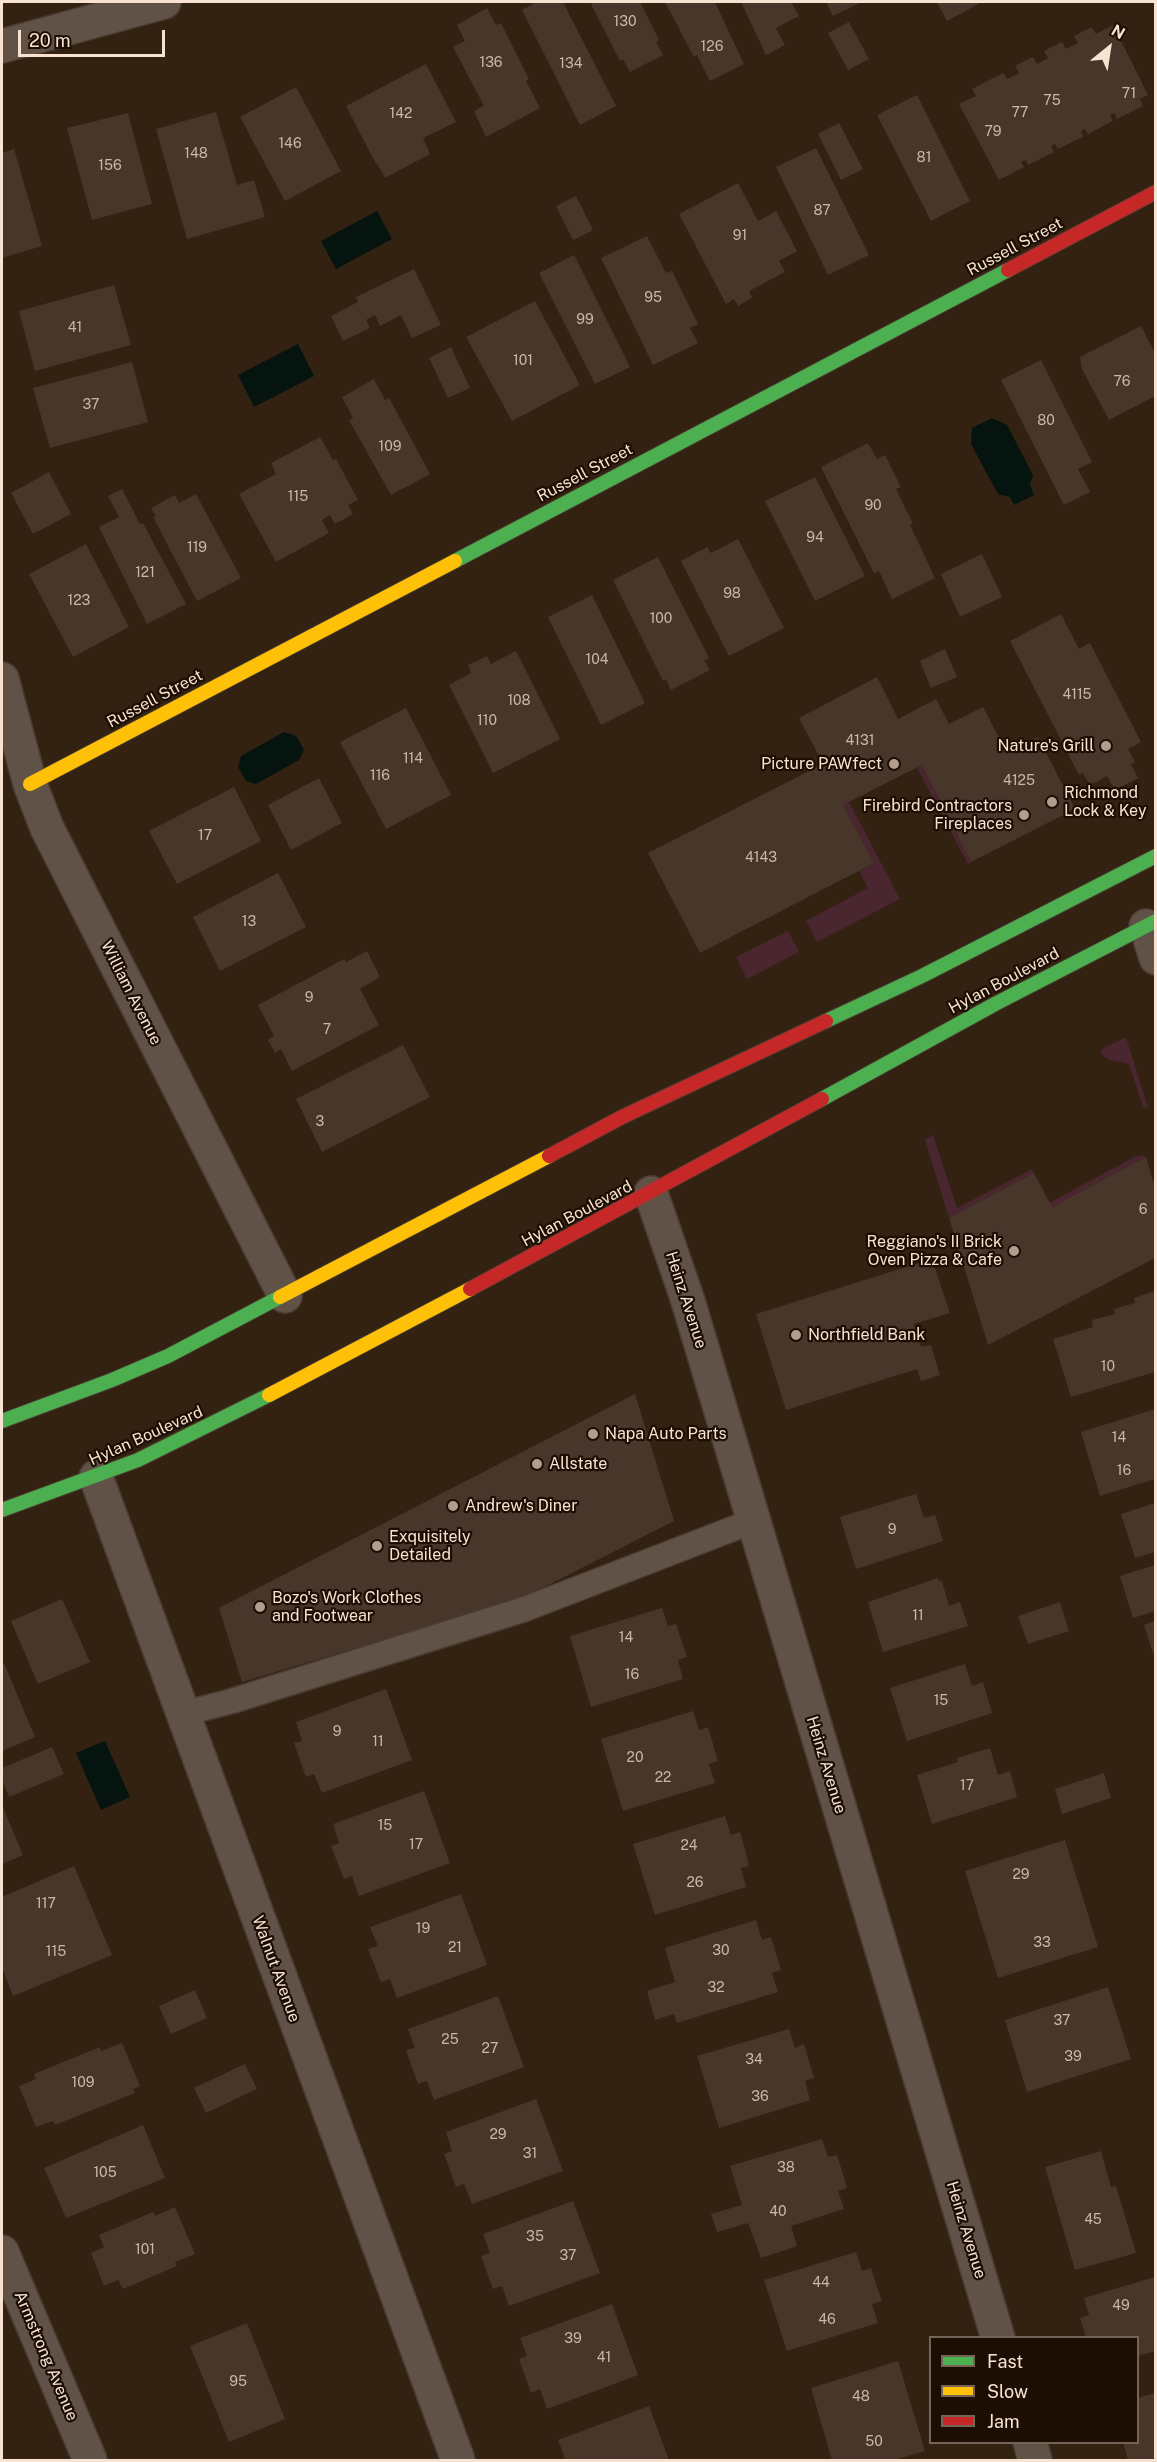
<!DOCTYPE html>
<html>
<head>
<meta charset="utf-8">
<style>
	body { margin:0 }
	#map { position:relative; width:1157px; height:2462px; overflow:hidden; background:#332111; font-family:"Public Sans",sans-serif }
	canvas { display:block }
	.frame { position:absolute; inset:0; border:3px solid #f8e2d2; pointer-events:none }
	.legend { position:absolute; left:929px; top:2336px; width:210px; height:108px; box-sizing:border-box; background:#1d0e04; border:2px solid #756356; margin:0; padding:8px 10px; list-style:none; font-size:18px; color:#f8e2d2 }
	.legend li { display:flex; align-items:center; gap:12px; height:30px }
	.legend b { width:30px; border:2px solid #756356 }
	.north { position:absolute; left:1079px; top:18px; width:60px; height:60px; -webkit-text-stroke:4px #1d0e04; paint-order:stroke; rotate:30deg; font-size:16px; font-weight:700; line-height:24px; text-align:center; color:#f8e2d2 }
	.north::after { content:''; display:block; margin:auto; width:21px; height:27px; background:#f8e2d2; clip-path:polygon(50% 0,100% 100%,50% 72%,0 100%) }
	.scale { position:absolute; left:18px; top:30px; width:147px; height:27px; box-sizing:border-box; border:3px solid #f8e2d2; border-top:0; padding-left:8px; font-size:18px; line-height:21px; white-space:nowrap; color:#f8e2d2; -webkit-text-stroke:4px #1d0e04; paint-order:stroke }
</style>
</head>
<body>
<div id="map">
<canvas width="1157" height="2462"></canvas>
<div class="frame"></div>
<ul class="legend">
<li><b style="height:8px;background:#4caf50"></b>Fast</li>
<li><b style="height:8px;background:#ffc107"></b>Slow</li>
<li><b style="height:8px;background:#c62828"></b>Jam</li>
</ul>
<div class="north">N</div>
<div class="scale">20 m</div>
</div>
<script>
const ctx = document.querySelector('canvas').getContext('2d');
ctx.lineJoin = 'round';
function fillPath(path, color) {
  ctx.fillStyle = color;
  ctx.fill(path, 'evenodd');
}
function toPath(rows) {
  const path = new Path2D();
  for (const r of rows) {
    path.moveTo(r[0], r[1]);
    for (let i = 2; i < r.length; i += 2) path.lineTo(r[i], r[i + 1]);
  }
  return path;
}
function stroke(path, color, width, dash) {
  ctx.strokeStyle = color;
  ctx.lineWidth = width;
  ctx.lineCap = dash ? 'butt' : 'round';
  ctx.setLineDash(dash || []);
  ctx.stroke(path);
}
function label(font, color, halo, rows, align = 'center') {
  ctx.font = font + ' "Public Sans",sans-serif';
  ctx.lineWidth = 4.5;
  ctx.setLineDash([]);
  ctx.textBaseline = 'middle';
  ctx.strokeStyle = halo;
  ctx.fillStyle = color;
  for (const [text, x, y, turn = 0] of rows) {
    ctx.save();
    ctx.translate(x, y);
    ctx.rotate((+turn || 0) * Math.PI / 180);
    ctx.textAlign = isNaN(turn) ? turn : align;
    if (halo) ctx.strokeText(text, 0, 0);
    ctx.fillText(text, 0, 0);
    ctx.restore();
  }
}
fillPath(toPath([
	[922,765,971,862,968,864,917,768],
	[849,802,900,899,817,942,806,921,868,888,859,871,874,863,843,805],
	[788,931,799,952,747,979,736,957],
	[1126,1037,1148,1108,1143,1107,1129,1064,1110,1060,1103,1056,1100,1050],
	[933,1135,957,1208,1032,1169,1034,1173,949,1218,925,1140],
	[1143,1155,1146,1157,1052,1207,1049,1203,1136,1156]
]), '#492630');
fillPath(toPath([
	[377,211,392,239,336,269,321,241],
	[298,344,314,376,254,407,238,375],
	[992,418,1007,425,1033,475,1030,485,1034,495,1014,505,1010,497,998,494,971,444,972,428],
	[284,732,296,736,304,750,299,760,256,784,246,781,238,767,241,756],
	[105,1741,130,1797,101,1810,76,1753]
]), '#05140e');
fillPath(toPath([
	[537,2,563,2,616,106,580,125,522,10],
	[594,2,640,2,659,40,656,42,663,55,630,72,623,59,620,61,591,4],
	[665,2,715,2,744,64,710,81,697,55,694,57],
	[741,2,791,2,799,16,776,28,785,45,766,55],
	[826,2,862,2,833,16],
	[937,2,982,2,947,21],
	[487,8,496,25,501,23,529,79,526,81,540,108,486,137,474,111,484,106,453,47,465,41,457,25],
	[849,22,869,59,848,70,828,33],
	[1113,25,1148,95,1140,99,1143,106,1117,119,1114,113,1110,115,1113,121,1088,134,1085,129,1081,131,1083,137,1058,149,1055,144,1051,146,1054,152,1028,165,1026,160,1021,162,1024,167,999,180,959,104,976,96,972,89,1003,73,1007,79,1019,73,1015,66,1033,57,1037,64,1048,58,1044,51,1062,42,1066,49,1078,43,1074,36,1092,27,1096,34],
	[426,64,456,122,423,138,430,154,385,178,377,163,376,164,346,106],
	[296,87,341,171,285,201,240,117],
	[917,95,970,201,931,221,877,115],
	[216,112,237,185,254,180,265,217,187,239,156,129],
	[128,113,152,204,92,220,67,128],
	[839,123,863,169,841,180,818,134],
	[816,148,869,255,828,275,776,167],
	[14,149,42,246,2,258,2,153],
	[738,183,758,221,776,211,797,251,779,261,785,272,749,291,752,298,738,306,734,299,726,304,679,214],
	[576,196,593,230,573,240,556,206],
	[647,236,666,273,672,271,698,324,690,328,698,343,653,365,601,258],
	[574,255,630,367,595,384,539,273],
	[414,269,441,325,412,338,401,315,380,326,375,315,366,320,370,328,343,341,331,316,358,302,356,297],
	[114,285,131,345,35,371,19,311],
	[535,301,580,385,512,421,466,337],
	[1141,326,1155,353,1155,396,1109,420,1082,369,1080,357],
	[451,347,470,388,448,398,429,358],
	[1041,360,1092,462,1078,469,1090,492,1064,505,1001,380],
	[132,362,148,422,50,448,33,388],
	[374,379,385,400,389,398,430,474,391,495,349,420,353,418,342,397],
	[320,437,333,460,336,459,358,500,348,505,353,514,335,524,330,515,322,520,329,533,276,562,239,494,276,474,271,463],
	[868,443,877,459,885,455,901,487,896,489,913,524,910,525,935,578,892,599,879,571,874,573,821,467],
	[49,472,71,514,33,534,11,493],
	[815,477,865,576,815,601,765,501],
	[122,489,140,524,143,523,186,604,147,624,99,527,119,517,108,496],
	[196,494,241,578,197,601,153,517,156,516,151,508,175,495,179,503],
	[738,539,784,628,729,656,681,561,707,547,711,553],
	[86,544,129,627,73,657,29,574],
	[982,554,1002,597,960,617,941,574],
	[658,557,709,658,704,660,710,670,671,690,666,679,663,681,613,580],
	[592,595,645,703,601,725,548,617],
	[1061,614,1079,649,1090,643,1141,742,1128,749,1135,762,1131,764,1138,778,1115,790,1107,776,1090,785,1083,773,1079,775,1010,641],
	[945,649,957,677,931,688,920,661],
	[516,651,560,739,493,773,449,685,471,673,468,665,487,656,491,664],
	[877,677,898,719,936,699,949,724,983,707,1007,753,1038,737,1075,809,971,862,922,765,843,805,874,863,700,953,648,853,823,764,799,718],
	[406,708,451,795,386,829,340,742],
	[319,778,342,823,291,850,268,805],
	[234,787,261,841,177,884,149,831],
	[278,873,306,927,220,971,193,917],
	[367,951,380,977,360,989,379,1025,292,1071,281,1049,275,1053,268,1040,274,1036,258,1005,344,959,346,962],
	[403,1045,430,1097,322,1152,296,1099],
	[1146,1157,1155,1187,1155,1258,988,1345,949,1218,1034,1173,1052,1207],
	[932,1259,950,1313,914,1324,921,1347,931,1345,940,1375,921,1381,917,1369,786,1410,756,1314],
	[1155,1291,1155,1372,1071,1397,1053,1339,1093,1327,1092,1320,1115,1314,1114,1309,1135,1303,1134,1298],
	[635,1394,674,1521,523,1598,242,1682,219,1608],
	[1155,1409,1155,1479,1100,1496,1081,1432],
	[916,1494,924,1518,935,1515,943,1541,856,1569,840,1517],
	[1155,1503,1155,1552,1135,1558,1121,1514],
	[1155,1565,1155,1611,1133,1618,1120,1576],
	[938,1578,939,1581,942,1581,949,1606,960,1602,968,1626,883,1652,868,1602],
	[62,1599,90,1662,38,1684,11,1621],
	[1060,1602,1069,1631,1028,1644,1018,1616],
	[662,1608,668,1626,676,1624,687,1657,678,1660,683,1679,591,1707,570,1636],
	[1155,1621,1155,1659,1144,1625],
	[4,1663,35,1737,2,1751,2,1664],
	[965,1664,972,1686,983,1682,992,1713,907,1741,890,1688],
	[386,1689,412,1760,322,1793,314,1774,306,1777,294,1743,302,1741,296,1722],
	[693,1711,699,1730,708,1727,718,1761,709,1764,715,1783,623,1811,601,1739],
	[52,1747,64,1774,9,1797,2,1779,2,1768],
	[990,1748,998,1775,1010,1771,1017,1797,932,1824,917,1775,958,1762,957,1758],
	[1104,1773,1111,1798,1062,1814,1055,1789],
	[424,1791,450,1863,359,1896,352,1876,344,1879,338,1864,331,1846,339,1843,333,1824],
	[2,1805,23,1855,2,1864],
	[725,1816,731,1835,740,1832,745,1849,749,1866,741,1868,746,1887,655,1915,633,1844],
	[1065,1840,1098,1947,998,1978,965,1871],
	[74,1866,112,1955,13,1996,2,1967,2,1897],
	[461,1894,487,1965,397,1998,390,1979,381,1982,368,1949,378,1946,370,1927],
	[756,1920,762,1940,771,1937,781,1970,772,1973,778,1992,677,2023,674,2014,655,2020,647,1991,675,1982,665,1948],
	[1108,1987,1131,2059,1027,2092,1005,2020],
	[195,1990,207,2018,171,2034,159,2006],
	[498,1996,524,2067,434,2100,427,2081,418,2084,406,2050,415,2048,408,2029],
	[789,2029,795,2048,804,2044,814,2078,805,2081,810,2100,719,2128,697,2056],
	[122,2043,140,2086,133,2089,135,2093,55,2125,53,2121,36,2127,19,2086,36,2079,34,2074,100,2047,101,2051],
	[245,2064,257,2089,206,2113,194,2088],
	[536,2099,563,2171,472,2204,464,2184,456,2187,451,2173,444,2154,452,2151,446,2132],
	[143,2125,165,2178,66,2218,44,2168],
	[822,2139,828,2157,837,2155,842,2171,847,2188,838,2191,844,2209,791,2226,797,2246,761,2258,748,2223,717,2232,711,2214,742,2205,730,2166],
	[1101,2151,1111,2187,1116,2186,1136,2253,1075,2270,1045,2167],
	[573,2201,600,2273,509,2306,502,2286,493,2289,481,2256,490,2253,483,2234],
	[175,2207,195,2254,175,2262,177,2266,123,2289,118,2280,104,2286,91,2253,104,2247,99,2235,153,2212,155,2216],
	[856,2252,862,2271,871,2268,877,2287,882,2301,872,2304,878,2323,787,2351,764,2280],
	[1155,2277,1155,2351,1138,2356,1137,2337,1086,2337,1080,2318,1089,2315,1084,2298],
	[612,2304,638,2375,547,2409,540,2389,531,2393,519,2359,527,2356,520,2338],
	[247,2323,285,2419,229,2442,190,2346],
	[898,2361,925,2451,894,2460,832,2460,811,2388],
	[1155,2393,1155,2460,1128,2460,1123,2442,1138,2442,1138,2398],
	[649,2406,669,2460,559,2460,565,2458,558,2440]
]), '#49362b');
const lane = toPath([
	[182,1714,232,1701,525,1609,753,1521]
]);
const street = toPath([
	[2,46,164,2],
	[2,679,30,784,47,828,285,1296],
	[1146,926,1156,958],
	[651,1193,688,1301,998,2338],
	[96,1477,458,2460],
	[2,2252,90,2460],
	[1030,2442,1035,2460]
]);
const fast = toPath([
	[455,561,1008,270],
	[826,1021,922,976,1156,856],
	[822,1099,995,1004,1156,921],
	[2,1421,112,1380,168,1356,280,1297],
	[2,1510,138,1460,269,1395]
]);
const slow = toPath([
	[30,784,455,561],
	[280,1297,549,1156],
	[269,1395,470,1289]
]);
const jam = toPath([
	[1008,270,1156,192],
	[549,1156,622,1117,826,1021],
	[470,1289,822,1099]
]);
stroke(lane, '#4a3c31', 27);
stroke(street, '#4a3c31', 36);
stroke(fast, '#4a3c31', 16);
stroke(slow, '#4a3c31', 16);
stroke(jam, '#4a3c31', 16);
stroke(lane, '#605247', 24);
stroke(street, '#605247', 33);
stroke(fast, '#4caf50', 14);
stroke(slow, '#ffc107', 14);
stroke(jam, '#c62828', 14);
for (const [x, y, r, color] of [
	[1106,746,6,"#b39e8e"],
	[894,764,6,"#b39e8e"],
	[1052,802,6,"#b39e8e"],
	[1024,815,6,"#b39e8e"],
	[1014,1251,6,"#b39e8e"],
	[796,1335,6,"#b39e8e"],
	[593,1434,6,"#b39e8e"],
	[537,1464,6,"#b39e8e"],
	[453,1506,6,"#b39e8e"],
	[377,1546,6,"#b39e8e"],
	[260,1607,6,"#b39e8e"]
]) {
  const dot = new Path2D();
  dot.arc(x, y, r, 0, 2 * Math.PI);
  ctx.fillStyle = color;
  ctx.fill(dot);
  stroke(dot, '#1d0e04', 2);
}
label('14px', '#ccb7a8', null, [
	["130",625,22],
	["126",712,47],
	["136",491,63],
	["134",571,64],
	["71",1129,94],
	["75",1052,101],
	["77",1020,113],
	["142",401,114],
	["79",993,132],
	["146",290,144],
	["148",196,154],
	["81",924,158],
	["156",110,166],
	["87",822,211],
	["91",740,236],
	["95",653,298],
	["99",585,320],
	["41",75,328],
	["101",523,361],
	["76",1122,382],
	["37",91,405],
	["80",1046,421],
	["109",390,447],
	["115",298,497],
	["90",873,506],
	["94",815,538],
	["119",197,548],
	["121",145,573],
	["98",732,594],
	["123",79,601],
	["100",661,619],
	["104",597,660],
	["4115",1077,695],
	["108",519,701],
	["110",487,721],
	["4131",860,741],
	["114",413,759],
	["116",380,776],
	["4125",1019,781],
	["17",205,836],
	["4143",761,858],
	["13",249,922],
	["9",309,998],
	["7",327,1030],
	["3",320,1122],
	["6",1143,1210],
	["10",1108,1367],
	["14",1119,1438],
	["16",1124,1471],
	["9",892,1530],
	["11",918,1616],
	["14",626,1638],
	["16",632,1675],
	["15",941,1701],
	["9",337,1732],
	["11",378,1742],
	["20",635,1758],
	["22",663,1778],
	["17",967,1786],
	["15",385,1826],
	["17",416,1845],
	["24",689,1846],
	["29",1021,1875],
	["26",695,1883],
	["117",46,1904],
	["19",423,1929],
	["33",1042,1943],
	["21",455,1948],
	["30",721,1951],
	["115",56,1952],
	["32",716,1988],
	["37",1062,2021],
	["25",450,2040],
	["27",490,2049],
	["39",1073,2057],
	["34",754,2060],
	["109",83,2083],
	["36",760,2097],
	["29",498,2135],
	["31",530,2154],
	["38",786,2168],
	["105",105,2173],
	["40",778,2212],
	["45",1093,2220],
	["35",535,2237],
	["101",145,2250],
	["37",568,2256],
	["44",821,2283],
	["49",1121,2306],
	["46",827,2320],
	["39",573,2339],
	["41",604,2358],
	["95",238,2382],
	["48",861,2397],
	["50",874,2442]
]);
label('16px', '#f8e2d2', '#1d0e04', [
	["Russell Street",1015,247,-28],
	["Russell Street",585,473,-28],
	["Russell Street",155,699,-28],
	["Hylan Boulevard",1004,981,-28],
	["William Avenue",131,993,63],
	["Hylan Boulevard",577,1214,-28],
	["Heinz Avenue",686,1300,72],
	["Hylan Boulevard",146,1436,-24],
	["Heinz Avenue",826,1765,73],
	["Walnut Avenue",276,1969,70],
	["Heinz Avenue",966,2230,73],
	["Armstrong Avenue",46,2356,67]
]);
label('16px', '#f8e2d2', '#1d0e04', [
	["Nature's Grill",1094,746,"right"],
	["Picture PAWfect",882,764,"right"],
	["Richmond",1064,793],
	["Lock & Key",1064,811],
	["Firebird Contractors",1012,806,"right"],
	["Fireplaces",1012,824,"right"],
	["Reggiano's II Brick",1002,1242,"right"],
	["Oven Pizza & Cafe",1002,1260,"right"],
	["Northfield Bank",808,1335],
	["Napa Auto Parts",605,1434],
	["Allstate",549,1464],
	["Andrew's Diner",465,1506],
	["Exquisitely",389,1537],
	["Detailed",389,1555],
	["Bozo's Work Clothes",272,1598],
	["and Footwear",272,1616]
], 'left');
</script>
</body>
</html>
